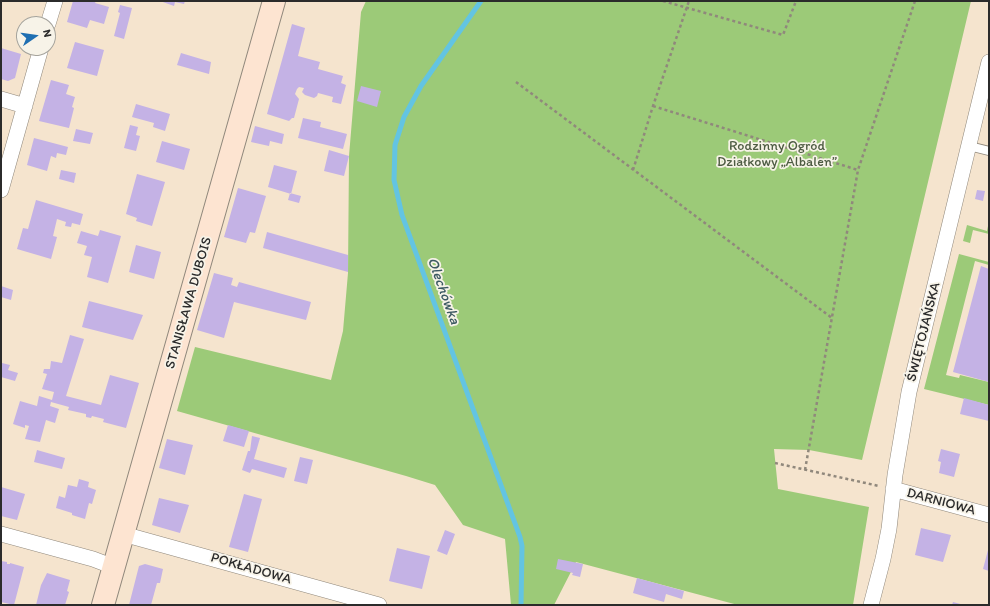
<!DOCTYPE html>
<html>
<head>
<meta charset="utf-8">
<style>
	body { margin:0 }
	#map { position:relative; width:990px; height:606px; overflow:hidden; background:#f5e4ce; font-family:Itim,sans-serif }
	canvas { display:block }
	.frame { position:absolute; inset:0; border:2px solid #2b2b2b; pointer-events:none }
	.north { position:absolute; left:16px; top:16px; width:40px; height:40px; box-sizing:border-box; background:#f7f3e8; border:1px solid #a5a39c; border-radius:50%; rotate:77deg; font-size:11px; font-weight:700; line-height:16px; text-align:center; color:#2b2b2b }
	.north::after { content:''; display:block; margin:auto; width:14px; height:18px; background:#1f6fb2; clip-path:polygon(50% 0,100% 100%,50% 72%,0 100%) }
</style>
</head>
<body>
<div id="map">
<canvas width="990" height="606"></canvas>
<div class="frame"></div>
<div class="north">N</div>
</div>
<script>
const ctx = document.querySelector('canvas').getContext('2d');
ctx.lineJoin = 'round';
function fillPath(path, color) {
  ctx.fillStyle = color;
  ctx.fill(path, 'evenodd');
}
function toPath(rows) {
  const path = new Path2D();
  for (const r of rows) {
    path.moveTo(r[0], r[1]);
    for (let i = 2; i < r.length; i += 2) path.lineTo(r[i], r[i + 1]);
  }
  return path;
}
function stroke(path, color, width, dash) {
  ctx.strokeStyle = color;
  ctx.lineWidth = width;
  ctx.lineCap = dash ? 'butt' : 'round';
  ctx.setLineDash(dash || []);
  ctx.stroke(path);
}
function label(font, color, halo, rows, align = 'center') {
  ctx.font = font + ' Itim,sans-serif';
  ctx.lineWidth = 3.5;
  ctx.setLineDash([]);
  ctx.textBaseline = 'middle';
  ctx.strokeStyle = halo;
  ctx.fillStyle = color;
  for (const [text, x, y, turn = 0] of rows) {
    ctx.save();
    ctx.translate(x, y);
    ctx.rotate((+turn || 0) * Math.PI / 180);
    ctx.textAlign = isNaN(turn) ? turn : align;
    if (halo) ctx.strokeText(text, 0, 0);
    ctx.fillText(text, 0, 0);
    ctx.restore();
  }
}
fillPath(toPath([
	[366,1,971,1,862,460,809,450,774,449,778,489,869,507,853,605,738,605,576,562,554,605,511,605,505,539,463,525,435,485,406,476,177,411,195,347,331,380,343,331,348,273,349,156,361,12],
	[989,221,989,234,973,230,970,243,963,241,967,225,987,231],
	[959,254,989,262,989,265,975,261,946,375,959,378,960,375,989,382,989,405,924,389]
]), '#9cca78');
stroke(toPath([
	[481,1,421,86,404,117,395,145,394,180,402,215,520,537,522,546,521,605]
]), '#63c4e2', 5);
fillPath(toPath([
	[73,1,96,1,95,3,109,7,104,24,90,20,87,28,67,22],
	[160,1,185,1,184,4,175,2,174,6],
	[120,5,132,8,124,39,114,36,120,13,118,12],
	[292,24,305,28,298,56,320,62,318,69,343,76,341,83,346,85,341,104,332,102,333,97,318,93,317,96,314,98,305,95,302,92,304,88,299,87,297,89,295,94,299,99,294,118,292,118,289,121,267,114],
	[75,42,104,50,97,76,67,68],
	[1,48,21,54,15,78,8,81,1,79],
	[181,53,211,62,209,74,177,65],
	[51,80,69,85,66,94,75,97,72,107,74,108,69,128,39,121],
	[361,86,381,91,377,107,357,101],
	[136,104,170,114,165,131,153,127,154,123,132,117],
	[303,118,321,122,320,127,347,134,343,149,298,138],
	[130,125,138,127,136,135,140,136,136,151,124,148],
	[255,126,284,134,282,144,270,141,269,146,251,142],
	[76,129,93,133,90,144,73,141],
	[34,138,68,147,66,155,57,153,56,158,51,156,47,171,27,165],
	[162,141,190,149,184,170,156,162],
	[329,150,349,156,344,176,324,171],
	[274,165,297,171,291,194,268,187],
	[61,170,76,173,74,183,59,179],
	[137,174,165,182,152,226,136,221,137,218,126,214],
	[238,188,266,196,255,233,250,232,246,243,224,237],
	[977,190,985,191,983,201,975,199],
	[290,193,301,196,299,203,288,200],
	[36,200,83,214,80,225,72,223,71,227,65,226,66,222,57,219,53,236,57,237,51,259,17,249,23,228,28,229],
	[100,230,121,236,108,283,87,277,92,257,84,255,87,246,77,243,81,231,98,236],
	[267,232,348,255,348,272,263,248],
	[136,245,161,252,154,279,129,272],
	[981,266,989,269,989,382,953,372],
	[214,273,233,278,231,285,237,287,239,282,311,302,306,320,234,302,224,338,197,330],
	[1,286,13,290,11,300,1,297],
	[89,301,143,315,133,340,82,327],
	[70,335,84,339,66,396,101,405,110,375,139,383,126,428,103,422,104,419,92,416,91,418,86,417,86,414,68,410,69,407,51,402,50,406,59,409,55,423,46,420,40,442,25,439,29,426,25,425,25,428,13,424,20,401,37,406,39,396,52,400,54,392,42,389,47,374,43,373,44,369,50,369,51,361,62,363],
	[2,363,10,365,8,370,18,373,15,381,1,377],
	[964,398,989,405,989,421,960,414],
	[228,425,249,431,244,447,223,441],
	[252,436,260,438,254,459,287,468,284,478,252,469,250,473,242,470,248,451,250,451],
	[167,439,193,445,185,475,159,468],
	[941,449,960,454,954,477,939,473,941,462,938,461],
	[37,450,65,458,62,469,34,462],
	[300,457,313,460,307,484,294,481],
	[79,479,89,482,88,487,96,490,92,504,89,503,85,519,72,515,72,513,56,508,59,496,65,498,68,485,77,487],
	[1,487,25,494,17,520,1,516],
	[244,494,262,499,248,552,229,547],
	[159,498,189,505,180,533,152,525],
	[921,528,951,535,943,562,915,555],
	[445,530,455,534,447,555,437,551],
	[397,548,430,556,422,589,389,581],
	[988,550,989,550,989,571,983,569],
	[558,559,583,564,580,577,572,575,573,573,556,569],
	[1,561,7,562,7,564,10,564,10,563,24,567,14,605,1,602],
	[145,564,163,569,160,583,157,583,151,605,129,605,139,566],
	[47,573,70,580,67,591,69,592,65,605,36,605,41,585],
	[637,578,684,591,682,599,666,594,664,602,633,593],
	[953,602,964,605,952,605]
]), '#c4b2e5');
const lane = toPath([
	[969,146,989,151]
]);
const street = toPath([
	[48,24,55,1],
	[1,99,25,106],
	[1,190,41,48],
	[893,489,989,515],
	[1,534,93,559,114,567],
	[123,534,379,605],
	[871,605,883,559,889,529,895,475,909,392,989,62]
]);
const secondary = toPath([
	[103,605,274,1]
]);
stroke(lane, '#90887c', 10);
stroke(street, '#90887c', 16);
stroke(secondary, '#90887c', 24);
stroke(toPath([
	[663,1,783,35,796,1],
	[516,82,832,318],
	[653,106,858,170],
	[633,170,653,106,689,1],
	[775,463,879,486],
	[805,470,858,170,915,1]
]), '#90887c', 2.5, [3, 3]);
stroke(lane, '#fff', 8);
stroke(street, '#fff', 15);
stroke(secondary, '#fde4d1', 22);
label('14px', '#4d5b42', '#f7f3e8', [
	["Rodzinny Ogród",777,146],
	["Działkowy „Albalen”",777,162]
]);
label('14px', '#2b2b2b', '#f7f3e8', [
	["STANISŁAWA DUBOIS",189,303,-74],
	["ŚWIĘTOJAŃSKA",924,332,-76],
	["DARNIOWA",941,502,15],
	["POKŁADOWA",251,569,16]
]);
label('italic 15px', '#3c5962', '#f7f3e8', [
	["Olechówka",443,291,70]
]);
</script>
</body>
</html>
